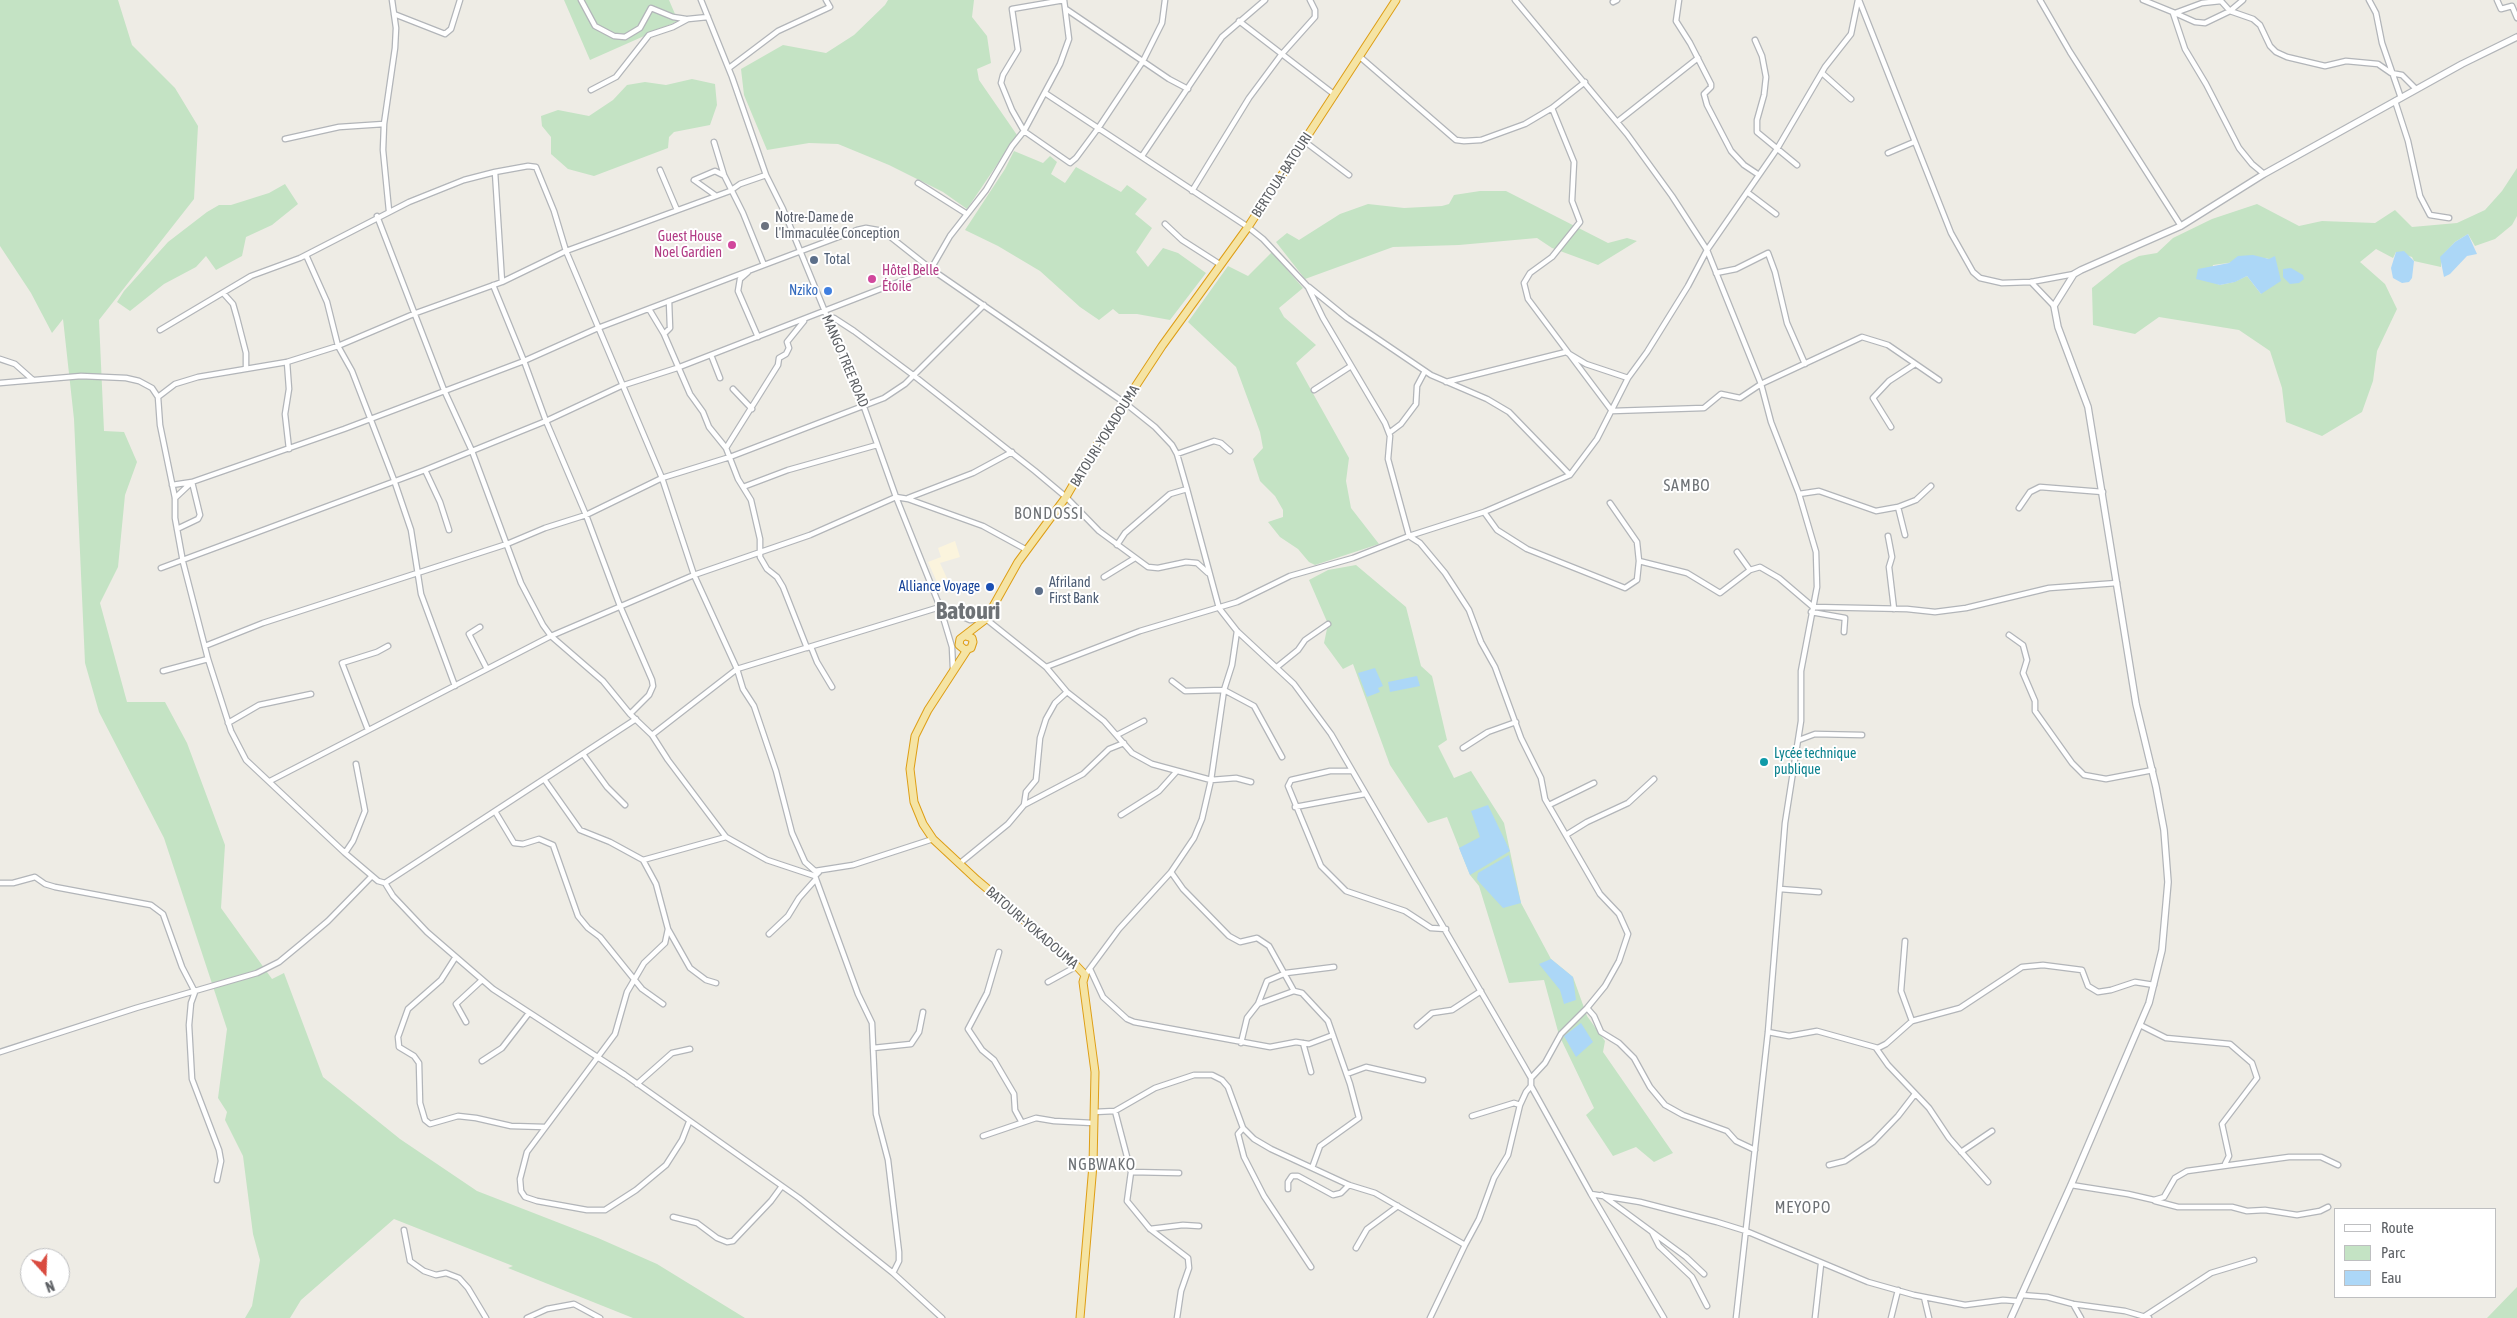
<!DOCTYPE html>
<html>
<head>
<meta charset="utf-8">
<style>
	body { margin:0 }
	#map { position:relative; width:2517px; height:1318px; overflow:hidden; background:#eeece5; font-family:"Asap Condensed",sans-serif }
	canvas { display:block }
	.legend { position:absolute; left:2334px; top:1208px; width:162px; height:90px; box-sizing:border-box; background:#fff; border:1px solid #bebfc1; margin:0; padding:6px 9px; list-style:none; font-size:15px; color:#5d6064 }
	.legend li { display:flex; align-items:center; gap:10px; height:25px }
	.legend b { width:25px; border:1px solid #bebfc1 }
	.north { position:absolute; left:20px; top:1248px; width:50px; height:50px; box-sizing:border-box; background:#fff; border:1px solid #bebfc1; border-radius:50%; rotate:160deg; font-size:14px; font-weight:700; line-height:20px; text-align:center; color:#5d6064 }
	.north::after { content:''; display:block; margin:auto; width:18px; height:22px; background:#d94b40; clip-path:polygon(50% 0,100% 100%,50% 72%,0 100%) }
</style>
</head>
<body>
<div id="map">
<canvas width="2517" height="1318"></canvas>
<ul class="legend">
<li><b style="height:6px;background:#fff"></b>Route</li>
<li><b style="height:14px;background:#c4e3c4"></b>Parc</li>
<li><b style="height:14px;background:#acd7f7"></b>Eau</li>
</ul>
<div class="north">N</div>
</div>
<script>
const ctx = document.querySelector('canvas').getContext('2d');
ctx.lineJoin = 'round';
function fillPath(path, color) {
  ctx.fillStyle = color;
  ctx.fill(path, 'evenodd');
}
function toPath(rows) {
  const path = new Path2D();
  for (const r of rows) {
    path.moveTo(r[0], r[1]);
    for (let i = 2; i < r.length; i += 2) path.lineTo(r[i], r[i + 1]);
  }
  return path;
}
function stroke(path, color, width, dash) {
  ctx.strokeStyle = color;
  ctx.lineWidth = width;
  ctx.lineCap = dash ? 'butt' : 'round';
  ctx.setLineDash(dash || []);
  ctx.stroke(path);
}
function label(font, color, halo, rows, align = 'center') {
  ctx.font = font + ' "Asap Condensed",sans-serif';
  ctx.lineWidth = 4;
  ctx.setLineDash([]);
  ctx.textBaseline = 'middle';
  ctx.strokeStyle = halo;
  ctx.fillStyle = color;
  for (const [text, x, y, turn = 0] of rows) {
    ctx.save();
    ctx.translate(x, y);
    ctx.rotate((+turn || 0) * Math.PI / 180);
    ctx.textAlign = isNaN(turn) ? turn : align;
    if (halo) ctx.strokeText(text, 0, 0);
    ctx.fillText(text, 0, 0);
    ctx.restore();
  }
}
fillPath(toPath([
	[955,541,960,557,940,563,950,585,940,589,928,562,941,557,938,548]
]), '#fbf4dd');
fillPath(toPath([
	[0,0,118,0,132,45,175,88,198,126,194,199,99,320,104,431,124,432,137,462,125,495,118,567,100,603,127,702,165,702,187,743,225,845,221,908,272,979,284,973,323,1077,400,1139,477,1191,598,1238,657,1264,745,1318,633,1318,508,1268,513,1266,394,1219,301,1300,290,1318,245,1318,252,1306,260,1260,253,1234,243,1156,225,1120,227,1112,218,1098,227,1029,164,838,99,712,85,663,74,419,63,319,52,333,31,293,0,246],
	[564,0,669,0,678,21,590,60],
	[888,0,974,0,972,17,987,36,991,63,977,69,979,80,1017,135,967,209,943,192,889,165,838,144,809,143,767,150,744,95,741,69,783,45,826,53,854,35,885,5],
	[692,79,715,84,717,105,710,125,674,132,669,137,668,148,594,176,568,169,551,154,551,137,542,126,541,116,558,110,589,116,613,100,627,85,645,82,666,85],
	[1014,151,1043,163,1050,156,1057,162,1051,174,1065,183,1076,167,1121,192,1127,185,1147,199,1135,214,1152,228,1136,252,1148,267,1163,248,1178,253,1206,273,1170,320,1137,314,1119,314,1113,309,1099,320,1080,307,1040,271,998,246,965,230,1005,169],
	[2517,168,2517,216,2512,225,2495,239,2475,246,2468,234,2455,242,2441,257,2441,267,2414,261,2412,257,2396,252,2393,258,2376,249,2360,262,2385,284,2397,309,2377,351,2373,381,2362,412,2322,436,2286,422,2282,388,2270,351,2239,330,2159,317,2135,334,2093,325,2092,288,2121,265,2139,256,2157,253,2173,238,2212,219,2257,204,2299,226,2322,221,2375,223,2395,210,2412,227,2457,223,2485,210,2502,191],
	[2265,258,2269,259,2261,294,2247,276,2234,282,2220,285,2210,281,2213,265],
	[285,184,298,204,272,225,246,237,242,256,216,270,206,256,196,267,164,284,130,311,117,302,124,291,168,242,207,212,219,205,231,205,269,193],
	[1480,191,1506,191,1608,243,1627,238,1637,241,1598,265,1552,248,1537,238,1459,245,1393,247,1305,279,1276,242,1287,233,1299,240,1340,214,1368,204,1404,208,1442,206,1449,204,1454,195],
	[1272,252,1303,288,1279,308,1284,317,1316,345,1296,363,1349,458,1346,481,1351,508,1379,544,1315,565,1309,562,1298,549,1280,537,1268,522,1283,517,1283,510,1275,496,1260,481,1253,459,1263,448,1260,432,1236,367,1188,322,1228,266,1248,276],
	[1356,565,1406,607,1421,666,1432,676,1447,740,1438,746,1454,778,1471,771,1504,823,1521,903,1551,959,1573,977,1587,1016,1605,1041,1603,1052,1673,1153,1654,1162,1636,1147,1613,1156,1586,1115,1594,1108,1559,1035,1544,980,1509,983,1479,886,1470,875,1447,817,1428,823,1390,765,1353,664,1343,669,1324,643,1328,624,1309,580,1328,570],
	[2517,1287,2517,1318,2487,1318]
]), '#c4e3c4');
fillPath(toPath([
	[2468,234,2477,254,2467,256,2450,274,2444,277,2440,257,2455,242],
	[2404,251,2414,261,2412,278,2409,282,2402,283,2393,278,2391,268,2396,252],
	[2253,255,2269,259,2275,256,2281,281,2261,294,2247,276,2235,282,2220,285,2196,279,2198,269,2229,263,2238,256],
	[2291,268,2303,275,2304,279,2299,283,2290,284,2283,277,2283,269],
	[1375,668,1383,686,1378,688,1380,692,1367,697,1358,673],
	[1417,676,1420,686,1390,692,1388,682],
	[1488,805,1510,851,1470,875,1459,848,1480,837,1471,811],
	[1509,855,1521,903,1503,908,1480,883,1477,879,1478,873],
	[1551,959,1573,977,1576,1000,1564,1004,1560,990,1539,964],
	[1581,1023,1593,1042,1576,1057,1564,1036]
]), '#acd7f7');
const minor = toPath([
	[581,0,595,26,614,36,625,37,640,28,651,8,673,17,686,19],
	[701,0,732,77,766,175,783,209,864,407,896,497,940,607,952,647,953,669],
	[1064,0,1012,9,1018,50,1003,75,1001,83,1012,110,1024,131,1070,163,1076,158,1099,127,1143,61,1162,23,1165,0],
	[1515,0,1627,134,1672,196,1707,250,1761,384,1771,422,1799,494,1816,552,1817,587,1801,671,1801,721,1785,823,1768,1032,1736,1318],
	[1679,0,1676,21,1690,43,1711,84,1711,87,1704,94,1707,105,1731,151,1744,165,1759,175],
	[1859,0,1951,233,1973,272,1980,278,2002,283,2031,282,2074,274],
	[2040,0,2070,52,2181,226],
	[2143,0,2175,13,2202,3,2221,1,2230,11,2253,19,2260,25,2270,46,2276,52,2287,57,2325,66,2346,61,2378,64,2391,73,2402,75,2416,89],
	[2369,0,2376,13,2382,43,2401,98],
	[2497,0,2501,9,2512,6,2517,18],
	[1613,2,1617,0],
	[1066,9,1169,79,1188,89],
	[2173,13,2185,49,2206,84,2239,148,2252,164,2264,174],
	[2175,13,2195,22,2205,23,2230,11,2243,0],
	[394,14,445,34,451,29,460,0],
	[1239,21,1335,95],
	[1755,40,1762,56,1766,77,1764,95,1757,120,1757,132,1797,165],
	[1359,56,1456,140,1464,141,1481,140,1525,124,1552,108,1585,82],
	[729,68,778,31,830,7,826,0],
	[1822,73,1851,99],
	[591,90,616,77,649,35,673,27,688,19,708,17],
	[1045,93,1248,227,1263,239,1308,287,1323,318,1385,423,1390,436,1388,459,1409,536,1353,558,1290,576,1237,602,1140,631,1046,667],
	[2395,101,2408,141,2420,196,2430,215,2449,218],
	[1552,108,1574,162,1572,201,1580,222,1552,257,1530,273,1524,283,1528,299,1612,411,1704,408,1721,394,1740,398,1761,384,1862,337,1888,345,1939,380],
	[1617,122,1698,58],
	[285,139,339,127,384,124],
	[1304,141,1349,175],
	[714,142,724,175,743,213,764,265],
	[1888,153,1914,142],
	[1142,156,1222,37,1265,0],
	[660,170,677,210],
	[495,172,502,282],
	[766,175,740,184,730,191,566,251,502,282,416,313,338,346,287,362,198,377,175,384,158,397,160,425,175,498,175,518,183,562,208,659,231,731,246,760,345,853,378,881,385,883,393,896,427,932,493,989,625,1075,799,1198,893,1273,942,1318],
	[918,183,967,214],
	[1192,191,1249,98,1281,55,1315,17,1315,10,1310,0],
	[1747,192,1776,214],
	[715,195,694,180,715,171,723,175],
	[389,211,383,150,384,124,395,48,396,28,392,0],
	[377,216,444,390,472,451,521,583,543,625,551,636,603,681,630,714,652,735,737,669,940,607,970,620,986,619,1046,667,1067,692,1104,721,1132,753,1152,764,1211,780,1202,819,1194,838,1171,872,1119,929,1085,975],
	[1165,224,1182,240,1221,265],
	[306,255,327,302,338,346,352,371,394,480,411,530,421,594,455,686],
	[748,272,740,279,738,291,758,337],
	[1716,273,1736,269,1768,253,1775,272,1787,323,1805,364],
	[2031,282,2054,306],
	[493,285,524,361,546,421,586,515,620,606,652,680,653,686,649,695,630,714],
	[1309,287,1347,318,1431,375,1487,399,1509,412,1570,475],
	[224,294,233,304,237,318,246,353,246,369],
	[649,309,664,334,690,394,703,412,709,427,726,448],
	[827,317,834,318,854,331,913,375,1035,471,1066,497,1099,531,1148,567,1158,568,1186,562,1197,563,1208,573],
	[804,321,787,342,789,348,786,354,779,358,778,365,726,448,738,479,751,500,760,539,760,557,767,569,777,577,783,587,807,648],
	[160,330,251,276,300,258,409,202,464,180,495,172,528,166,536,167,554,211,566,251,662,478,694,575,737,669,743,689,754,706,776,771,792,833,805,862,815,871],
	[664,334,670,328,669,301],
	[711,355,720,378],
	[0,359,15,364,33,380],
	[287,362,289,389,285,414,289,449],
	[1446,382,1566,352,1586,364,1628,378],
	[0,383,81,376,126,378,139,381,152,388,158,397],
	[733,389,752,409],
	[1314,390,1351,366],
	[1891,427,1873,398,1889,381,1915,364],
	[1389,433,1401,424,1416,404,1417,386,1425,371],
	[1177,454,1214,441,1221,443,1230,451],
	[425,470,440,502,449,530],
	[172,485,192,482,200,515,198,519,177,529],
	[743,487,788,470,877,445],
	[1799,494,1819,491,1876,511,1898,507,1916,500,1931,486],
	[175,498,192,482,344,429,524,361,598,328,764,265,857,230,866,228,883,231,931,269,1125,403,1155,427,1172,445,1177,454,1187,489,1219,608,1237,631,1294,684,1331,734,1523,1064,1531,1078,1531,1086,1591,1194,1640,1202,1717,1222,1746,1231,1868,1282,1914,1295,1965,1305,2003,1300,2016,1301],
	[908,498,973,473,1012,452],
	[1898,507,1905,535],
	[2019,508,2030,492,2040,487,2103,492],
	[1484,512,1497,530,1527,549,1625,588,1637,580,1639,561,1637,542,1610,503],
	[1409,536,1484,512,1570,475,1597,439,1628,378,1647,352,1688,286,1707,250,1777,149,1825,67,1851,34,1858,0],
	[1409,536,1420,543,1445,573,1469,610,1481,642,1495,667,1521,738,1541,778,1545,799,1600,894,1619,914,1628,934,1619,961,1605,986,1587,1008,1561,1034,1545,1063,1531,1078],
	[1888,536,1892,557,1889,567,1894,609],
	[1117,545,1125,533,1170,494,1187,489],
	[1639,561,1687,573,1720,593,1750,570,1737,552],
	[161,568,425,470,546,421,621,386,677,368,927,271,931,269,950,236,986,190,1012,146,1024,131,1060,64,1069,39,1064,0],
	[1750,570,1760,567,1779,578,1813,607,1907,609,1935,612,1966,608,2049,588,2117,583],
	[1104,577,1135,558],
	[1811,612,1845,618,1844,632],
	[480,627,469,634,487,669],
	[1237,631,1232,665,1224,690,1211,780,1236,778,1251,782],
	[2009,635,2023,645,2027,660,2023,673,2035,701,2035,711,2072,763,2084,775,2106,779,2153,770],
	[205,646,263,623,507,544,545,528,586,515,662,478,730,457,884,398,905,384,984,305],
	[811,647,817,662,832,687],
	[1277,667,1298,650,1305,640,1328,624],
	[163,671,208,659],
	[1172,681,1185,691,1224,690,1254,706,1282,757],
	[228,723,259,705,311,694],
	[368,730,342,663,377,652,388,646],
	[652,735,668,760,726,837,767,860,815,876],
	[1117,735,1144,721],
	[1799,740,1815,734,1862,735],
	[1463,748,1488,732,1516,722],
	[583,754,607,787,625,805],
	[1352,771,1330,771,1291,780,1288,786,1321,866,1346,891,1405,911,1431,928,1446,929],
	[544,779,580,830,610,842,643,860,656,884,668,929,690,968,706,980,716,983],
	[270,781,551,636,694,575,810,535,896,497,908,499,983,526,1027,550],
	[1024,805,1026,792,1036,780,1040,738,1046,719,1055,703,1067,692],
	[1549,805,1594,783],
	[1295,807,1365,794],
	[496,813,514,843,523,844,539,839,553,845,578,916,588,928,600,937,642,989,663,1004],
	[1121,815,1159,791,1177,771],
	[1566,835,1587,822,1628,803,1654,779],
	[345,853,353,841,365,811,356,764],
	[643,860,726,837],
	[959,864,1008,824,1024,805,1083,774,1109,749,1124,743],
	[1171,872,1183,889,1229,936,1240,942,1257,938,1269,946,1294,991],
	[0,883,13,883,35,877,45,884,55,887,151,905,163,914,182,967,195,992,191,1003,189,1025,192,1079,219,1150,221,1161,217,1180],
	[385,883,636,719],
	[1780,889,1819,892],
	[668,929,665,943,644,963,627,992,615,1034,527,1152,520,1179,521,1191,525,1197,537,1201,587,1210,605,1210,636,1190,666,1165,682,1140,689,1122],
	[769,934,788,916,799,898,816,879],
	[1905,941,1901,991,1912,1021],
	[999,952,987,993,968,1029,982,1050,994,1060,1014,1094,1015,1110,1021,1121],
	[455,958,441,980,408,1009,398,1037,399,1047,414,1056,419,1063,420,1103,425,1120,430,1124,458,1116,476,1118,511,1126,545,1127],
	[1090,969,1103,997,1127,1019,1134,1022,1270,1047,1296,1042,1309,1044,1333,1035],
	[1048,982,1077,966],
	[1258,1004,1294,991,1302,993,1328,1021,1350,1084,1359,1118,1320,1146,1312,1168],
	[1587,1008,1594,1016,1601,1032,1619,1043,1634,1058,1650,1087,1665,1105,1683,1115,1727,1131,1736,1141,1755,1150],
	[466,1022,456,1004,482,980],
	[2140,1025,2166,1038,2230,1044,2252,1063,2257,1078,2222,1124,2229,1156,2225,1164],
	[1417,1026,1432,1013,1452,1010,1481,991],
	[1768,1032,1789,1036,1817,1031,1878,1048,1886,1044,1912,1021,1960,1008,2022,967,2043,965,2082,970,2088,986,2098,992,2111,990,2135,982,2154,985],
	[1241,1043,1247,1018,1258,1004,1267,981,1286,973,1334,967],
	[1303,1043,1311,1072],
	[873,1048,911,1044,919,1032,923,1012],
	[1876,1048,1888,1065,1929,1108,1949,1138,1988,1182],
	[0,1052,136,1008,257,973,279,962,302,943,328,921,372,876],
	[482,1061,502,1048,529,1013],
	[1347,1074,1366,1067,1423,1080],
	[637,1084,672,1053,690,1049],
	[1115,1111,1155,1088,1194,1075,1212,1075,1222,1080,1228,1087,1243,1128],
	[1094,1112,1115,1111,1131,1172],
	[1472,1116,1514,1103,1520,1105],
	[983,1136,1036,1118,1054,1121,1093,1123],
	[1961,1152,1992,1131],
	[1829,1165,1845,1161,1873,1142,1898,1116,1915,1094],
	[2071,1185,2128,1194,2154,1200,2164,1197,2175,1178,2187,1171,2289,1157,2321,1157,2338,1165],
	[1288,1189,1288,1182,1292,1176,1298,1176,1333,1195,1341,1193,1349,1185],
	[1591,1194,1664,1318],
	[1602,1195,1686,1257,1704,1274],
	[2155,1201,2178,1207,2232,1207,2247,1211,2265,1210,2297,1215,2320,1211,2328,1207],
	[673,1217,697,1223,717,1238,727,1242,733,1241,771,1201,782,1186],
	[1150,1229,1183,1225,1199,1226],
	[404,1230,410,1261,424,1271,436,1275,446,1273,459,1278,468,1288,486,1318],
	[1652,1232,1659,1246,1692,1277,1707,1306],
	[1465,1245,1479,1219,1494,1178,1508,1155,1520,1105,1526,1092,1531,1086],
	[1356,1248,1367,1229,1398,1206],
	[1311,1267,1264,1196,1244,1157,1238,1134,1243,1128,1254,1139,1271,1149,1349,1185,1375,1193,1465,1245,1430,1318],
	[893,1273,899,1261,899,1252,888,1160,876,1114,872,1023,858,994,816,879,815,876,819,872,815,871,853,865,933,839],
	[2021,1295,2047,1297,2073,1304,2125,1311,2149,1318],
	[1924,1297,1929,1318],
	[2073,1304,2081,1318],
	[2145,1316,2211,1273,2254,1260],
	[527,1318,547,1309,574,1304,600,1318],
	[1177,1318,1181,1291,1189,1268,1188,1258,1150,1229,1127,1201,1131,1172,1179,1173],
	[1815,1318,1821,1264],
	[1891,1318,1898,1290]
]);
const tertiary = toPath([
	[2011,1318,2071,1185,2149,1003,2162,950,2168,882,2164,830,2156,787,2136,704,2088,407,2058,327,2054,306,2074,274,2081,270,2181,226,2264,174,2462,64,2517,37]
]);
const trunk = toPath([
	[966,636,972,638,973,642,971,648,965,650,959,645,960,639,986,619,1018,562,1066,497,1091,454,1162,346,1248,227,1396,0],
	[967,650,928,710,915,736,910,769,914,802,923,824,933,839,977,880,1069,958,1085,975,1083,982,1095,1072,1093,1165,1080,1318]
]);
stroke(minor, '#b2b5b9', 7);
stroke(tertiary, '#b2b5b9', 8);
stroke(trunk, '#de9e15', 9);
stroke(minor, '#fff', 4.5);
stroke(tertiary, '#fff', 5.5);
stroke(trunk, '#f5e4a4', 7);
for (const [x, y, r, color] of [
	[765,226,5,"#6b7280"],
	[732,245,5,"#d1479c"],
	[814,260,5,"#5c6f8a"],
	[872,279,5,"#d1479c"],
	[828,291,5,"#3f7fe0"],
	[990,587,5,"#1a4fb4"],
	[1039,591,5,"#5c6f8a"],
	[1764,762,5,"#0f9aa8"]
]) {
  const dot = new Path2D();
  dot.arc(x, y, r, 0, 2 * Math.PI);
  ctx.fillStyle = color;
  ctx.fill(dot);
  stroke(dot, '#fff', 2);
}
label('14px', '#5d6064', '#fff', [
	["BERTOUA-BATOURI",1282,175,-57],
	["MANGO TREE ROAD",845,361,67],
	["BATOURI-YOKADOUMA",1105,436,-58],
	["BATOURI-YOKADOUMA",1032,928,41]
]);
label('14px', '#5b616d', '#fff', [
	["Notre-Dame de",775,218],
	["l'Immaculée Conception",775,234]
], 'left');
label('14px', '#b23c85', '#fff', [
	["Guest House",722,237],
	["Noel Gardien",722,253],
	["Hôtel Belle",882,271,"left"],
	["Étoile",882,287,"left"]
], 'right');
label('14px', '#4e5e75', '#fff', [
	["Total",824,260],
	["Afriland",1049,583],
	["First Bank",1049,599]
], 'left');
label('14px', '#366cbe', '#fff', [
	["Nziko",818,291]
], 'right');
label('14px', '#164399', '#fff', [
	["Alliance Voyage",980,587]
], 'right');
label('14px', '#0d838f', '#fff', [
	["Lycée technique",1774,754],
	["publique",1774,770]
], 'left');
ctx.letterSpacing = '1px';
label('16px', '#6e7276', '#fff', [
	["SAMBO",1687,486],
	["BONDOSSI",1049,514],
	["NGBWAKO",1102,1165],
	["MEYOPO",1803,1208]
]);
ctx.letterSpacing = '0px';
label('bold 24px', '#6e7276', '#fff', [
	["Batouri",968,611]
]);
</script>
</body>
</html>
